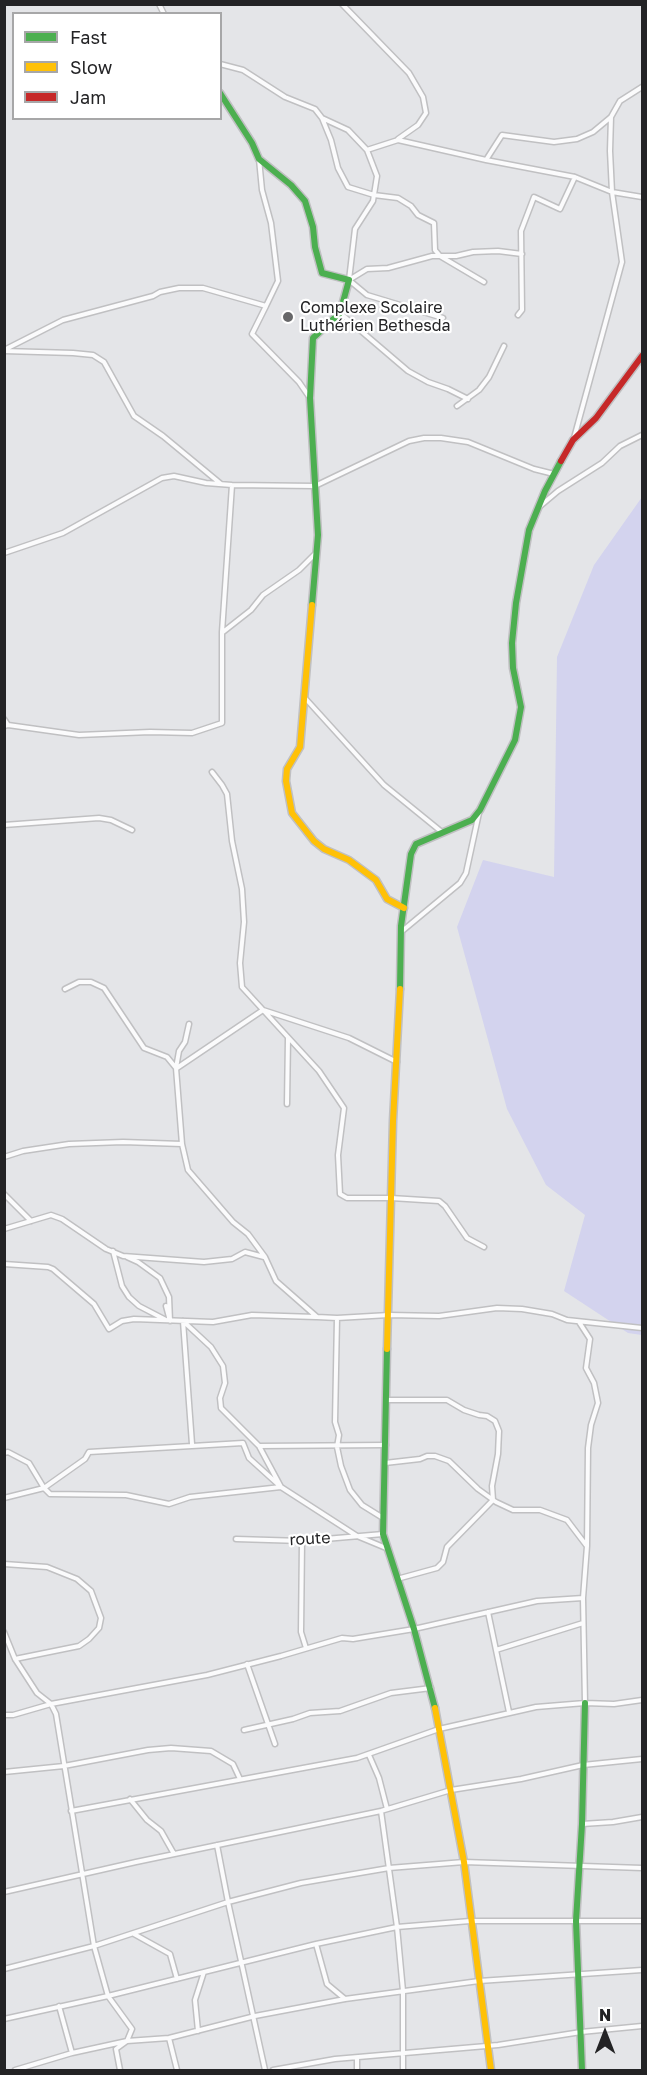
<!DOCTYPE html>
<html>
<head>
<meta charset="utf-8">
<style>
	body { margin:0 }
	#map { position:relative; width:647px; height:2075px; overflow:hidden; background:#e4e5e8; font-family:"Golos Text",sans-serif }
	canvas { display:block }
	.frame { position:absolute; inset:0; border:6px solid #232325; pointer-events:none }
	.legend { position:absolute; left:12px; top:12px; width:210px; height:108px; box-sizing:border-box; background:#fff; border:2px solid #a7a7a8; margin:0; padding:8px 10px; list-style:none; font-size:18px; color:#232325 }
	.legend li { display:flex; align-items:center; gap:12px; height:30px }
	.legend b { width:30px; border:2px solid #a7a7a8 }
	.north { position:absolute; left:575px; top:2003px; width:60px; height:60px; -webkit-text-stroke:4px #fff; paint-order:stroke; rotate:0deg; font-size:16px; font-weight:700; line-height:24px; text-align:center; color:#232325 }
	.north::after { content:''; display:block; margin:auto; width:21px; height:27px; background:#232325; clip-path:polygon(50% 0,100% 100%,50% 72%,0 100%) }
</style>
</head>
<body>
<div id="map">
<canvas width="647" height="2075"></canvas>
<div class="frame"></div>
<ul class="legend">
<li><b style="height:8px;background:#4caf50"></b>Fast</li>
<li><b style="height:8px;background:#ffc107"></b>Slow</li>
<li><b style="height:8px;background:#c62828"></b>Jam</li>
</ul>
<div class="north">N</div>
</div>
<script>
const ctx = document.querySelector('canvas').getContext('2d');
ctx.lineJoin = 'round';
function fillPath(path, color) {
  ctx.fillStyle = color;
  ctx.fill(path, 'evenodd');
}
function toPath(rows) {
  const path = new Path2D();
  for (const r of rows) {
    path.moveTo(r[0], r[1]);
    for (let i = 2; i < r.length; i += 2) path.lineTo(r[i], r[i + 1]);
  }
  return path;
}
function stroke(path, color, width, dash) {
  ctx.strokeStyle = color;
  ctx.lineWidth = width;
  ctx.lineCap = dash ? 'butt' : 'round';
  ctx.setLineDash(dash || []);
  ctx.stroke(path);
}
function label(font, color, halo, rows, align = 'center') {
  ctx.font = font + ' "Golos Text",sans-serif';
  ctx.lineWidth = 4.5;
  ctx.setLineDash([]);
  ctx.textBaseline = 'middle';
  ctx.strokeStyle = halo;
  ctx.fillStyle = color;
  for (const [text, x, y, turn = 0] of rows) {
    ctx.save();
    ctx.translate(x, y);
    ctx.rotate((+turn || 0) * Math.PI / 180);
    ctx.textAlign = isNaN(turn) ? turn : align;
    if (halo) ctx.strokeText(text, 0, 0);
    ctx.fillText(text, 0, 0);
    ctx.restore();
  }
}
fillPath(toPath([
	[642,497,642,1335,628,1333,564,1291,585,1215,546,1185,507,1109,457,927,483,860,554,877,557,657,594,565]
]), '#d3d3ee');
const street = toPath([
	[159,4,164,14],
	[342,4,409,73,423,97,426,113,418,125,398,139],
	[220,64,243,70,285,97,315,109,322,118,348,130,367,150,398,140,486,160,575,177,612,192,642,197],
	[322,118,331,140,338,168,348,187,374,195,398,198,411,206,418,215,434,223,435,250,440,256,484,282],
	[367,150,377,176,373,201,355,229,349,280,367,269,388,268,432,256,456,256,473,252,498,251,522,254],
	[259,159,262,190,271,223,278,281,266,306],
	[486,160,502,135,554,142,577,139,593,132,611,117,620,101,642,87],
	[349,280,367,295,443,318],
	[340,313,408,371,428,382,448,389,468,399],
	[518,315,522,310,521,231,534,197,560,209,575,177],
	[4,350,63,320,153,296,160,292,179,288,203,288,266,306,252,334,299,382,310,398],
	[4,351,73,353,93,355,104,362,134,416,163,436,221,484],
	[457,406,479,390,489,377,504,346],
	[574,438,622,262,612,192,610,151,611,117],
	[539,507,558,491,602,463,620,446,642,435],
	[4,553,63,533,162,478,174,476,206,483,232,485,315,486,409,441,424,438,441,438,468,442,534,469,554,474],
	[223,632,251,610,263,595,299,570,315,554],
	[305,698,384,785,443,833],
	[4,719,8,725],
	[4,726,8,725,79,735,150,732,192,733,222,723,222,632,232,485],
	[212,772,222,785,227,794,232,841,242,889,244,922,240,963,242,987,319,1071,344,1108,338,1155,340,1194,347,1198,391,1198,439,1201,445,1206,467,1238,484,1247],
	[4,825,99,818,111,820,132,830],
	[401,932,460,883,466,873,479,813],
	[65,989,79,982,91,982,104,988,144,1048,167,1057,176,1068],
	[189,1024,185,1042,179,1051,176,1068,182,1144,188,1170,233,1222,248,1234,265,1257,276,1281,317,1317,337,1318,389,1315,439,1316,497,1308,522,1309,552,1314,567,1320,642,1328],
	[177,1068,263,1010,349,1038,397,1062],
	[287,1104,288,1038],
	[4,1157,23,1151,69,1144,123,1142,182,1144],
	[4,1194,31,1221],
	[4,1229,51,1215,62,1219,106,1249,123,1256,204,1262,232,1259,245,1252,264,1257],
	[113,1251,122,1286,129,1297,139,1306,166,1320],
	[127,1257,138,1262,160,1278,169,1297,170,1321,166,1306],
	[4,1264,48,1267,53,1269,94,1304,109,1329,122,1321,134,1319,213,1322,252,1315,316,1317],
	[337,1318,335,1422,339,1435,337,1447,341,1466,350,1490,362,1505,383,1518],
	[183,1321,192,1444],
	[579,1322,590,1339,586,1368,594,1383,598,1403,591,1425,588,1448,587,1546,583,1598,585,1703],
	[387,1400,447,1400,464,1410,479,1415,487,1416,495,1421,499,1431,498,1454,492,1486,493,1500,447,1547,443,1562,437,1568,397,1579],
	[259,1446,386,1445],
	[4,1453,8,1452,29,1463,44,1488,50,1494,126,1495,169,1504,190,1497,281,1487,259,1446,221,1408,220,1398,225,1383,223,1366,211,1347,183,1321],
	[385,1463,420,1459,427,1456,435,1456,449,1461,478,1489,496,1502,513,1510,540,1510,567,1520,586,1545],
	[4,1498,44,1488,85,1459,89,1452,243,1443,249,1458,281,1487,357,1536,386,1548],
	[236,1539,302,1541,383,1534],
	[302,1541,301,1632,306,1648],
	[4,1564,47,1567,77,1579,91,1591,101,1618,99,1628,89,1639,79,1646,15,1659],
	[488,1612,509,1712],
	[4,1632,15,1659,37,1693,51,1704,56,1714,94,1946,108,1996,132,2029,127,2041,116,2049,120,2070],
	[496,1650,583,1623],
	[247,1664,275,1744],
	[4,1715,13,1715,51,1704,207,1675,281,1656,342,1638,353,1639,414,1629,537,1601,583,1598],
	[244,1730,293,1719,310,1713,340,1711,391,1693,431,1688],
	[369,1755,379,1778,387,1809],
	[4,1772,64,1766,148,1750,171,1748,211,1751,233,1764,240,1779],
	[130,1799,147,1820,161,1831,174,1854],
	[71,1811,357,1758,439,1729,536,1707,585,1703,614,1704,642,1700],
	[381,1811,397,1927,403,1991,403,2070],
	[582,1824,613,1822,642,1817],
	[217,1845,228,1902,265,2070],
	[4,1892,136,1862,381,1811,451,1790,521,1779,583,1765,642,1759],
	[134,1934,170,1954,177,1979],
	[316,1944,327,1984,345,1999],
	[4,1969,94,1946,228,1902,301,1883,389,1868,464,1862,642,1868],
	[59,2006,72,2053],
	[4,2019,108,1996,316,1944,397,1927,470,1921,642,1921],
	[198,2031,195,2000,204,1972],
	[169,2038,177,2070],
	[357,2058,357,2070],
	[15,2070,72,2053,127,2041,169,2038,255,2016,345,1999,479,1981,642,1970],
	[273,2070,335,2059,498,2045,581,2032,642,2026]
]);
const fast = toPath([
	[220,93,252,143,259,159,291,185,305,201,313,227,315,247,322,273,349,280,340,313,313,338,310,398,318,535,312,605],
	[400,989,401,926,411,854,416,844,472,820,480,810,515,740,521,707,513,668,512,643,516,603,529,530,545,491,561,461],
	[387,1349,383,1534,414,1629,435,1708],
	[582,2070,576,1921,582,1824,585,1703]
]);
const slow = toPath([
	[312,605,300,747,287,769,286,781,292,813,314,841,324,849,349,860,376,880,387,899,404,908],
	[387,1349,393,1121,400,989],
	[435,1708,464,1862,491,2070]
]);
const jam = toPath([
	[561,461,573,440,596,418,642,356]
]);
stroke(street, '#c0c0c2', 7);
stroke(fast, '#c0c0c2', 9);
stroke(slow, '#c0c0c2', 9);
stroke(jam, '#c0c0c2', 9);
stroke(street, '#fbfbfc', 4);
stroke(fast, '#4caf50', 6);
stroke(slow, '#ffc107', 6);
stroke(jam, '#c62828', 6);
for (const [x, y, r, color] of [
	[288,317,6,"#676769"]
]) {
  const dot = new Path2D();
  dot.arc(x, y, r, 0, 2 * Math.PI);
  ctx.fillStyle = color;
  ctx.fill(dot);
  stroke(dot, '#fff', 2);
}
label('16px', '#232325', '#fff', [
	["Complexe Scolaire",300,308],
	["Luthérien Bethesda",300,326]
], 'left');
label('16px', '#232325', '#fff', [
	["route",310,1539,-3]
]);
</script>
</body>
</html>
